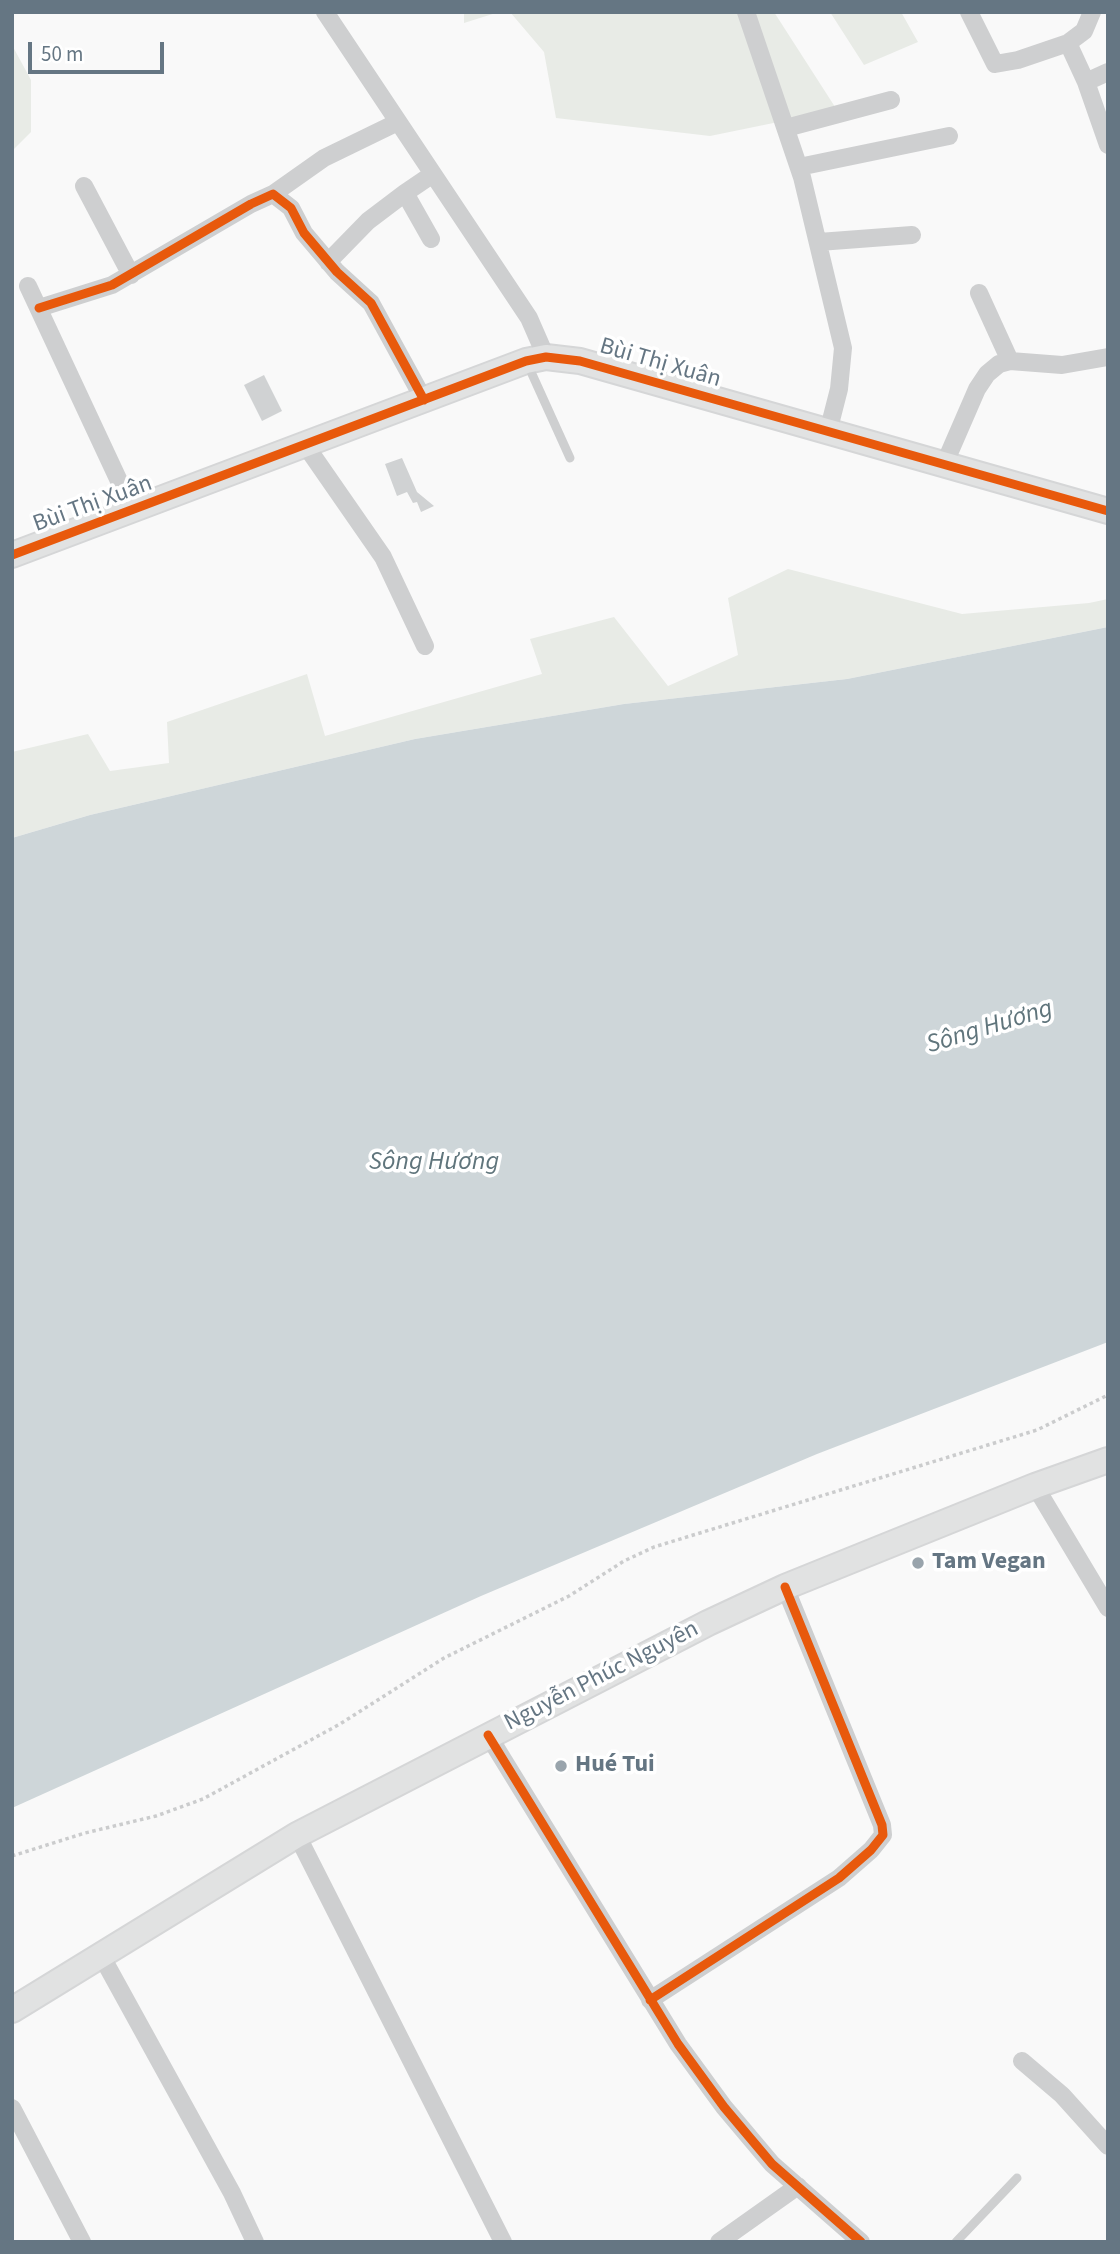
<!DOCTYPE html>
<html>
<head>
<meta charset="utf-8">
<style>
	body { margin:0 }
	#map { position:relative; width:1120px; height:2254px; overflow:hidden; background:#f9f9f9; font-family:"Source Sans 3",sans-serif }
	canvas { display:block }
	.frame { position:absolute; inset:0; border:14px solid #657683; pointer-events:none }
	.scale { position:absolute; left:28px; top:42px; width:136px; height:32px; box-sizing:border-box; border:4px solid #657683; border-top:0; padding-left:9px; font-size:21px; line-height:24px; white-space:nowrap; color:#657683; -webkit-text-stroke:5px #fff; paint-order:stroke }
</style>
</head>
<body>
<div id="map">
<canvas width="1120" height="2254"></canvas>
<div class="frame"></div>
<div class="scale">50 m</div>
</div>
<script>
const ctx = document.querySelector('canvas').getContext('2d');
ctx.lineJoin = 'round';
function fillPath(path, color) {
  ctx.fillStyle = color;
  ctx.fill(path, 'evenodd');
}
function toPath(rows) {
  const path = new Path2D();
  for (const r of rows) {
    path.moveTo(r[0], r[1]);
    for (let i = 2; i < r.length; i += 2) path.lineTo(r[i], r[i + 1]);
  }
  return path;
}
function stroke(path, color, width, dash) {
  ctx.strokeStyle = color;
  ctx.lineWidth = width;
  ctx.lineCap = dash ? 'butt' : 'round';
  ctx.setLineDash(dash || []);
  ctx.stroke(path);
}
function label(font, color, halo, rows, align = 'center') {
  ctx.font = font + ' "Source Sans 3",sans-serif';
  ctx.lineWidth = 7;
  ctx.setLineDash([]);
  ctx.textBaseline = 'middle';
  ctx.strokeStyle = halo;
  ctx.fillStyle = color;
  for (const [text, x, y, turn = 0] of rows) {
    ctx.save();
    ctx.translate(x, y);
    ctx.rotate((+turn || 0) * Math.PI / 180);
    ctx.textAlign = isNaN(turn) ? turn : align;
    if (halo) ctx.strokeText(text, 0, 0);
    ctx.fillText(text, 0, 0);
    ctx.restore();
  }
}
fillPath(toPath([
	[464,12,499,12,464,23],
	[510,12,774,12,837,110,710,136,556,118,544,52],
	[830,12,901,12,918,42,864,65],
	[12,45,31,80,31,132,12,151],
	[788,569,962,614,1089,603,1108,599,1108,627,847,679,624,704,415,739,90,815,12,838,12,752,88,734,110,771,169,763,167,722,307,674,325,736,542,674,530,639,614,617,668,686,738,655,728,598]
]), '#e8ebe6');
fillPath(toPath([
	[1108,627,1108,1342,817,1454,481,1596,12,1808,12,838,90,815,415,739,624,704,847,679]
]), '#ced6d9');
fillPath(toPath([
	[264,375,282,411,262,421,244,385],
	[402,458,417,492,434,506,421,512,417,502,413,503,407,492,397,496,385,464]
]), '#d0d2d3');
const secondary = toPath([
	[12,555,526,361,546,357,580,361,1108,511],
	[12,2010,297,1835,708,1623,785,1587,1035,1486,1108,1460]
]);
stroke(secondary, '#d5d6d7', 28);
stroke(toPath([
	[12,1856,85,1833,156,1816,203,1799,340,1724,444,1658,569,1596,624,1561,654,1547,1037,1430,1108,1395]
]), '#cbcccd', 3.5, [3.5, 3.5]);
stroke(toPath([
	[527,363,570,458],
	[956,2242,1017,2178]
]), '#cecfd0', 9);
stroke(toPath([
	[325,12,529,318,546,357],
	[746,12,802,177,843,348,839,389,828,432],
	[969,12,995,64,1018,60,1068,43],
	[1092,12,1084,31,1068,43,1086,82,1108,145],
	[1086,82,1108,72],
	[786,128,891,100],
	[799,167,949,136],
	[84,186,131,275],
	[273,194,324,158,398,122],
	[431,239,405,193,433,174],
	[819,242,912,235],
	[328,262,368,221,405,193],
	[28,286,133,511],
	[979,293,1010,361],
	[39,308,112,285,251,204,273,194,291,208,304,233,337,272,371,303,424,400],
	[306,446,383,557,425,646],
	[944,465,977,389,987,374,999,364,1010,361,1062,365,1108,357],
	[1035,1486,1108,1608],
	[488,1735,678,2044,724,2107,772,2164,861,2242],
	[297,1835,503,2242],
	[101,1955,232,2193,255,2242],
	[650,2000,839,1878,871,1850,883,1835,882,1825,785,1587],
	[1022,2061,1062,2095,1108,2146],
	[12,2108,82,2242],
	[719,2242,798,2186]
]), '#cecfd0', 18);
stroke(secondary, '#e1e2e2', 24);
stroke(toPath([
	[39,308,112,285,251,204,273,194,291,208,304,233,337,272,371,303,424,400],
	[12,555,526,361,546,357,580,361,1108,511],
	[488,1735,678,2044,724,2107,772,2164,861,2242],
	[650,2000,839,1878,871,1850,883,1835,882,1825,785,1587]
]), '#e8590c', 9);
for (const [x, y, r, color] of [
	[918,1563,7,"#99a4ac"],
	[561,1766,7,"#99a4ac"]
]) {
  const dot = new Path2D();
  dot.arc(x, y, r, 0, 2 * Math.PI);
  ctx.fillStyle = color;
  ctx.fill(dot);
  stroke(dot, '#fff', 2.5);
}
label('24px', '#657683', '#fff', [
	["Bùi Thị Xuân",660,364,16],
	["Bùi Thị Xuân",93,505,-20],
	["Nguyễn Phúc Nguyên",602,1677,-27]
]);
label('bold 24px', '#657683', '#fff', [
	["Tam Vegan",932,1563],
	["Hué Tui",575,1766]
], 'left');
label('italic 26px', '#60757c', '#fff', [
	["Sông Hương",990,1028,-17],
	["Sông Hương",434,1163]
]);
</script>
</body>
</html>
